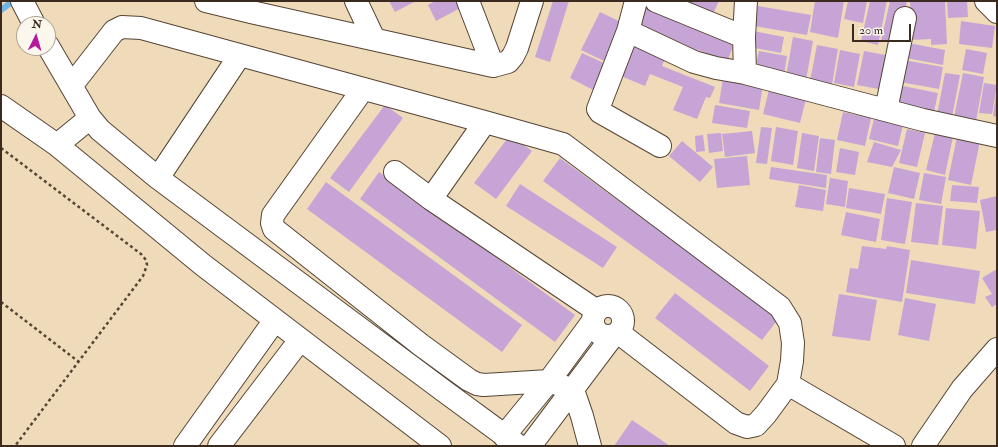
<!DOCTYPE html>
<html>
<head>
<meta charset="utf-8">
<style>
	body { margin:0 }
	#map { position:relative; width:998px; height:447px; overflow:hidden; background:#efdbba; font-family:"IM FELL Double Pica",serif }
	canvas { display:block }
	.frame { position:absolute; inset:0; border:2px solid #3b2a1e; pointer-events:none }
	.north { position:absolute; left:16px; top:16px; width:40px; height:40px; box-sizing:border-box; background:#fbf7ec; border:1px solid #aea59a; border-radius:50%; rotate:5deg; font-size:11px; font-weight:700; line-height:16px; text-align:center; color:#3b2a1e }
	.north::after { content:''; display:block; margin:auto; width:14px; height:18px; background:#b5179e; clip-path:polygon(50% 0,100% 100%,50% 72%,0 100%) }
	.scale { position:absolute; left:852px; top:24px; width:59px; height:18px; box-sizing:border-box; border:2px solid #3b2a1e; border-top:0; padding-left:5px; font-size:12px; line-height:14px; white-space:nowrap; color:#3b2a1e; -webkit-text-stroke:3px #fbf7ec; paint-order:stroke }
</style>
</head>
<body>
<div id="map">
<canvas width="998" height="447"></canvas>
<div class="frame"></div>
<div class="north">N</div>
<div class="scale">20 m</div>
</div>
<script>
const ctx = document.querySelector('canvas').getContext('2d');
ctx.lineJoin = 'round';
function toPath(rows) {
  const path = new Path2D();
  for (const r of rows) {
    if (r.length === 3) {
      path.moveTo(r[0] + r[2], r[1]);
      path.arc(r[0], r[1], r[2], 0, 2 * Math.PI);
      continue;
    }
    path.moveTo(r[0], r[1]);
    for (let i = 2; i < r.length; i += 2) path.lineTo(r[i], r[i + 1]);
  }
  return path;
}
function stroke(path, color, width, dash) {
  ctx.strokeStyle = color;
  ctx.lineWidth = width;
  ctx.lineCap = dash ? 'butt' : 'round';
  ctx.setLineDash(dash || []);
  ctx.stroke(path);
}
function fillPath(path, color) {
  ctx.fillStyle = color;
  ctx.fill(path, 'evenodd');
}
stroke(toPath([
	[1,10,13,1]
]), '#70b5e6', 6);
fillPath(toPath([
	[389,1,416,1,395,12],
	[435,1,464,1,466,5,436,21,428,5],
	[553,1,569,1,550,62,535,57],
	[666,1,719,1,710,20],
	[815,1,844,1,838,38,810,32],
	[848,1,867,1,863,23,844,19],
	[870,1,887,1,878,45,861,41],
	[890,1,907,1,898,44,881,41],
	[945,1,947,44,931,45,931,39,912,40,910,2],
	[947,1,967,1,968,17,948,18],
	[645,2,736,39,727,62,698,50,694,60,635,25],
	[758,6,811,15,807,35,754,26],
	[600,12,623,23,604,61,581,50],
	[961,21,995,26,992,48,959,44],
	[753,31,784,37,781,53,750,47],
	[793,37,813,41,806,80,786,76],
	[908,43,945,50,943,65,906,58],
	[628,44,665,59,662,66,715,87,710,98,706,97,697,119,673,110,683,87,650,74,645,86,616,74],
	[817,45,838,49,832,85,810,81],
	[966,49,987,53,983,74,962,70],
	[840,50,860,54,854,87,834,83],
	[759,51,787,56,784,75,755,69],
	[864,51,896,57,889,91,857,85],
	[582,53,608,65,595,91,570,78],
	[898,59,943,67,939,89,894,81],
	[945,73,960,75,952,117,937,115],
	[963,73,984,77,976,121,954,117],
	[723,78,763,85,759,110,719,103],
	[984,83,997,85,992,114,979,113],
	[893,84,938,93,934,112,889,104],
	[769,90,806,99,800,123,763,114],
	[996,94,997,94,997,117,993,116],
	[385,105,403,118,349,192,330,178],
	[715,105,750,111,747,128,712,123],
	[843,112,871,118,865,146,837,140],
	[874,119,903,125,898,146,869,139],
	[761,127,772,128,767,164,756,163],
	[776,127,798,131,793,165,771,161],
	[907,129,925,133,917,167,899,163],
	[752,131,755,153,725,157,722,134],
	[721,133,723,151,709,153,707,134],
	[802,133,819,136,814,171,797,168],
	[935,133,953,137,945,175,926,170],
	[510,135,532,151,496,199,474,183],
	[703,135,705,151,696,152,695,136],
	[957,137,980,141,971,185,948,180],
	[820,138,835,140,831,174,816,172],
	[682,141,713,167,700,182,669,156],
	[874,142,901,150,892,167,867,162],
	[840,148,859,152,855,175,836,172],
	[747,156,750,185,717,188,714,159],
	[560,158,779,318,762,340,543,181],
	[771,167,827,175,826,188,769,179],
	[894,167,920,173,914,199,888,193],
	[379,172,575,315,555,342,360,199],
	[924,173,946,177,941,204,919,200],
	[830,178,848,181,845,207,826,204],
	[326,182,522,325,502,352,307,209],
	[520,184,617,247,603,268,506,206],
	[799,185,826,190,823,211,795,207],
	[952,185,979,187,977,203,950,201],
	[849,188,885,194,881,214,846,208],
	[997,196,997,230,986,232,980,200],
	[887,198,912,202,905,244,881,240],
	[916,203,943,206,938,245,911,242],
	[946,208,980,211,976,249,942,245],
	[846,212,880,219,876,242,841,235],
	[862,246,886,249,887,246,910,250,902,302,846,292,850,268,858,269],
	[911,260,980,271,975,304,906,293],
	[997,269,997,304,992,307,985,297,992,294,982,278],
	[675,293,769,366,750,391,655,318],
	[839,294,877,300,870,341,832,336],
	[905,298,936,304,929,341,898,335],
	[632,420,654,435,670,446,614,446]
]), '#c6a5d6');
const minor = toPath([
	[22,1,34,24],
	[206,1,251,12,493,66,468,1],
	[356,1,374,39],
	[636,1,628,31,694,62,716,68,745,73],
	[656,1,744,37],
	[746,1,744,37,745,73,923,120,997,136],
	[986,1,997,12],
	[628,31,598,109,600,112,660,146],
	[48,46,90,118,100,130,158,178,444,391,519,446],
	[493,66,508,62,513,56,517,48,532,1],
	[72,85,114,31,122,27,141,28,485,122,563,144,780,307,790,323,793,343,792,361,788,384,766,414,756,425,747,427,736,423,619,333],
	[363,89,273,215,272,223,274,229,421,345,469,380,477,384,484,385,549,381,573,390,582,416,590,446],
	[1,106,57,145,203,265,440,446],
	[886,110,905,18],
	[57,145,90,118],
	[395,172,431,199,597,311],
	[158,178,240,55],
	[431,199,485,122],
	[608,321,15],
	[788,384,894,446],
	[504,436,549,381,593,321],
	[185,446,275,320],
	[219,446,300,340],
	[530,446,612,337],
	[923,446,962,389,997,349]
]);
stroke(minor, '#564535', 24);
stroke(toPath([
	[1,148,141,254,146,260,147,265,143,276,15,446],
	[1,302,79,362]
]), '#564535', 2.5, [3, 3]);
stroke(minor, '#fff', 22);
</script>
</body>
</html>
